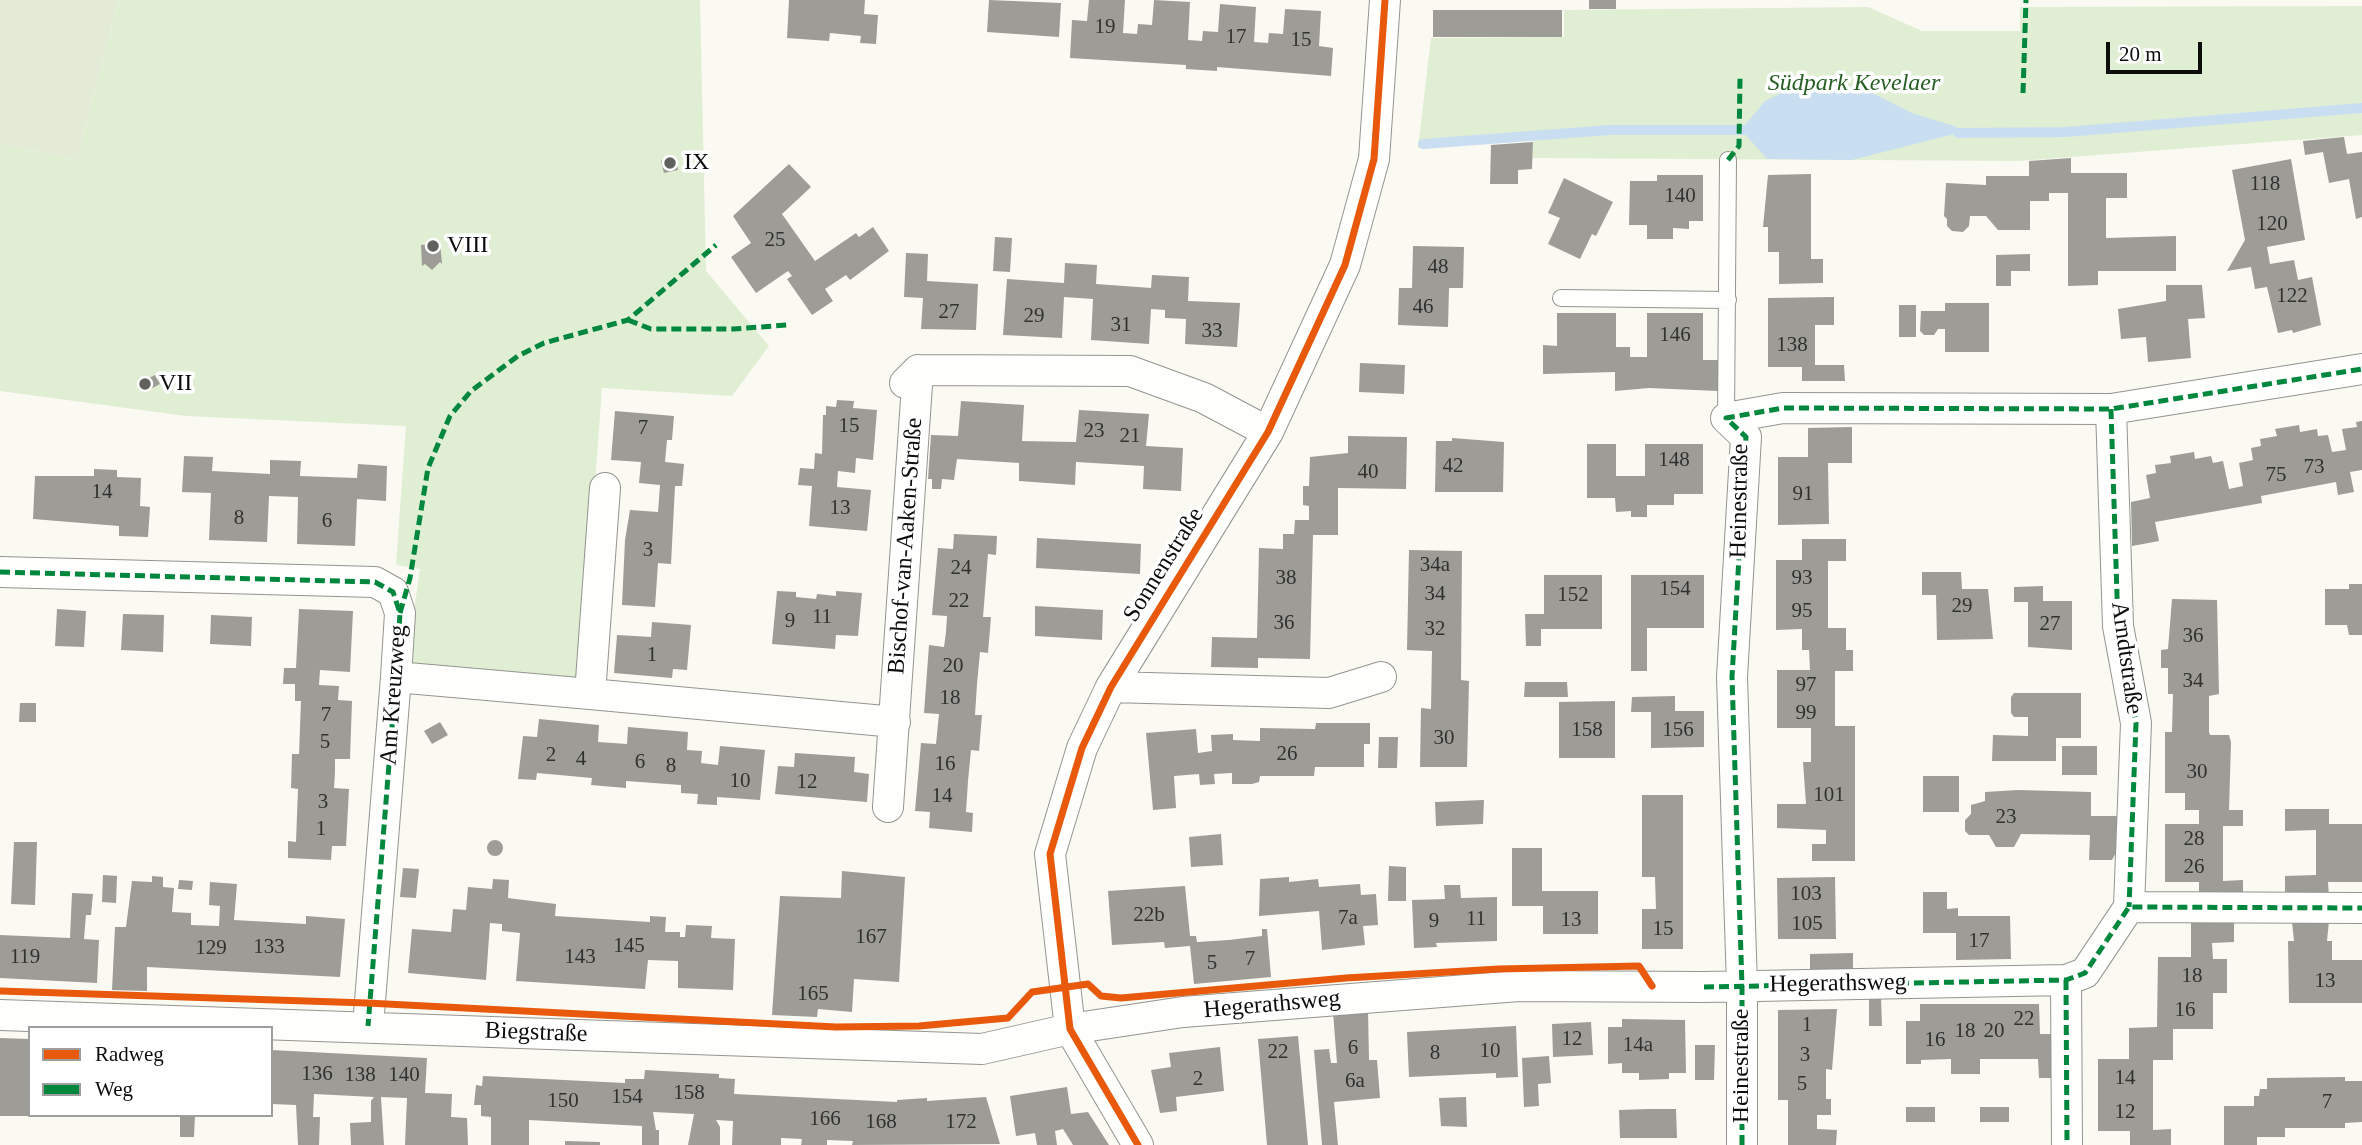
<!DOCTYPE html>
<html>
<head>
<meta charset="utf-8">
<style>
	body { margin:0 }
	#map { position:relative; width:2362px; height:1145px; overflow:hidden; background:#fafaf2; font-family:Georgia,serif }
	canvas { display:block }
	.legend { position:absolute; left:28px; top:1026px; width:245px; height:91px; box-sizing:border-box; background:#fff; border:2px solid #9e9e9e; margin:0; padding:9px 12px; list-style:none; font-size:21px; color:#0d0d0d }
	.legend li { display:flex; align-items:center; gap:14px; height:35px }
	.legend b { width:35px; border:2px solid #9e9e9e }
	.scale { position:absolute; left:2106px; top:42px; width:96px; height:32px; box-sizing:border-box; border:4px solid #0d0d0d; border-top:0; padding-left:9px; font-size:21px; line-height:24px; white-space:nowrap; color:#0d0d0d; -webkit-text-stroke:5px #fff; paint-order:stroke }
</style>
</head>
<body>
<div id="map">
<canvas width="2362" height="1145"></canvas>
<ul class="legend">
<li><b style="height:9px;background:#e8590c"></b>Radweg</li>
<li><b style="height:9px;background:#00873e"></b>Weg</li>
</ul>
<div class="scale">20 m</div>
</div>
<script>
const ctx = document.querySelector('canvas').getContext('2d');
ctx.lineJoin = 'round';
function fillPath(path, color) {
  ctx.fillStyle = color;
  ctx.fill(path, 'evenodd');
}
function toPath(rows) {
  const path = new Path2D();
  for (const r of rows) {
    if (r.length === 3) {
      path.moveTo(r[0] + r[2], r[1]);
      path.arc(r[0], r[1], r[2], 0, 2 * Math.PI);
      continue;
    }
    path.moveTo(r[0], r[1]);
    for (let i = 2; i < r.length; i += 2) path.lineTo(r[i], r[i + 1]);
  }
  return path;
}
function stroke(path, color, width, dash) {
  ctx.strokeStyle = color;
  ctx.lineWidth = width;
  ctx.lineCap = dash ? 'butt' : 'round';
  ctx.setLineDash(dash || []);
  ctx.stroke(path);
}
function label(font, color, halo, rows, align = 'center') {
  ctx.font = font + ' Georgia,serif';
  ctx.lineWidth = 7;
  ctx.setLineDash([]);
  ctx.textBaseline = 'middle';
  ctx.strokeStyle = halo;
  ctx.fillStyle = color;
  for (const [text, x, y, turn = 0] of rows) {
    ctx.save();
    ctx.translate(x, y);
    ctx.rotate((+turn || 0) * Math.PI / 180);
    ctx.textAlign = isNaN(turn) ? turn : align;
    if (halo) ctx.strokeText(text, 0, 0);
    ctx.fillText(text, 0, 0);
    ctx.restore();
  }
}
fillPath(toPath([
	[118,0,700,0,706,271,769,346,732,396,602,388,580,684,405,673,420,569,396,565,406,426,186,416,0,391,0,144,77,159],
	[2362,6,2362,135,2018,161,1533,158,1533,140,1418,148,1431,38,1564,37,1564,10,1868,7,1922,31,2020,31,2020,7]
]), '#e0eed3');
fillPath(toPath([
	[0,0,118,0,77,159,0,144]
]), '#e3ebd7');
fillPath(toPath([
	[1808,80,1865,89,1912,113,1957,127,1958,133,1852,160,1767,159,1744,133,1745,125,1765,101]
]), '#cadef1');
stroke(toPath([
	[1958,133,2066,132,2362,108],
	[1423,144,1610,130,1745,130]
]), '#cadef1', 10);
fillPath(toPath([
	[789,0,865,0,864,14,878,15,876,44,860,43,861,36,830,33,829,41,787,38],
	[989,0,1061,3,1059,37,987,32],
	[1089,0,1125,0,1123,33,1137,34,1138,24,1152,25,1154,0,1190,2,1188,40,1202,41,1203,31,1218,32,1220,4,1256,7,1254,42,1268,43,1269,33,1283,34,1285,9,1321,11,1319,46,1333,48,1331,76,1217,67,1217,71,1186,69,1186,65,1070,58,1072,20,1087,21],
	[1589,0,1616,0,1616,9,1589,9],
	[1433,10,1562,10,1562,37,1433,37],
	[2344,137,2347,154,2362,152,2362,217,2356,219,2349,179,2329,183,2323,152,2305,155,2303,141],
	[1533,142,1532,169,1518,170,1518,184,1490,184,1491,145],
	[676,158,678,170,664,173,661,161],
	[2071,158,2071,173,2127,173,2127,198,2106,198,2106,238,2176,236,2176,271,2098,271,2098,285,2068,286,2068,193,2049,193,2049,201,2030,201,2030,230,1998,230,1986,216,1970,216,1969,226,1963,232,1952,231,1947,226,1947,219,1944,216,1946,183,1986,185,1986,176,2029,176,2029,161],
	[2291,159,2305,240,2267,247,2270,264,2294,260,2298,280,2312,277,2321,325,2293,333,2292,330,2278,333,2267,287,2255,289,2251,267,2227,271,2245,240,2232,170],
	[789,164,811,187,782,214,815,261,856,233,859,237,873,227,889,251,850,280,846,275,825,289,833,301,812,315,787,279,792,276,788,271,756,293,731,257,751,243,733,216],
	[1811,174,1811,259,1823,259,1823,283,1779,284,1779,252,1768,252,1768,227,1763,227,1768,175],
	[1657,175,1703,175,1703,221,1689,221,1689,229,1673,228,1673,239,1647,239,1647,225,1629,225,1630,181,1657,181],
	[1564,178,1613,202,1596,236,1592,234,1580,259,1548,244,1560,218,1548,213],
	[995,237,1012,238,1010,272,993,271],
	[440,243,442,264,440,262,432,270,425,264,422,266,421,245],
	[1413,246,1464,247,1463,288,1449,288,1448,327,1398,325,1399,288,1412,288],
	[906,253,928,254,927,281,978,284,976,330,921,329,923,298,904,297],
	[2030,254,2030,271,2011,271,2011,286,1996,286,1996,255],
	[1065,263,1097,265,1096,284,1151,288,1152,275,1189,277,1188,301,1240,303,1237,347,1185,344,1186,319,1165,318,1165,310,1151,309,1149,344,1091,340,1093,299,1064,297,1062,338,1003,335,1007,279,1064,283],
	[2166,285,2202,285,2205,318,2188,319,2191,358,2148,362,2146,337,2121,339,2118,309,2166,301],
	[1834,297,1834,325,1815,325,1815,365,1844,365,1845,381,1802,381,1802,367,1768,367,1768,298],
	[1945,303,1989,303,1989,352,1945,352,1945,329,1938,329,1934,335,1924,335,1920,331,1921,311,1945,311],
	[1899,305,1916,305,1916,337,1899,337],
	[1557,313,1616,313,1616,347,1630,347,1630,357,1647,357,1647,313,1703,313,1703,360,1718,360,1718,391,1649,388,1615,391,1615,372,1543,374,1543,345,1557,346],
	[1360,363,1405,365,1404,394,1359,392],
	[155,375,160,384,145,392,140,383],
	[837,400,854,401,853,408,877,410,873,460,856,458,855,473,838,471,837,487,871,490,867,531,809,526,812,486,798,485,800,468,814,469,815,453,822,454,823,415,826,415,826,406,836,407],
	[961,401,1024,405,1022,441,1076,442,1079,410,1149,414,1146,446,1183,448,1181,491,1143,489,1144,466,1076,462,1075,485,1019,481,1019,463,957,459,954,480,942,479,941,489,932,489,932,479,928,479,931,435,958,436],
	[615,411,674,416,672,440,667,440,665,462,684,464,682,486,675,486,671,564,658,563,655,607,622,605,625,540,630,510,658,512,660,485,639,483,641,462,611,460],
	[2362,421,2362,470,2350,472,2354,492,2338,495,2336,482,2261,496,2262,503,2155,522,2159,541,2132,546,2131,502,2150,498,2146,475,2156,473,2155,465,2171,463,2170,456,2194,452,2195,459,2211,456,2213,463,2223,461,2229,489,2243,486,2239,463,2253,460,2251,448,2261,446,2260,439,2277,436,2275,429,2299,425,2300,432,2317,429,2318,436,2328,435,2332,452,2346,450,2342,429,2357,427,2356,422],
	[1852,427,1852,463,1828,463,1829,524,1778,525,1778,457,1808,457,1808,428],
	[1348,436,1407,437,1406,489,1338,488,1338,535,1313,535,1310,659,1258,658,1258,668,1211,667,1212,637,1257,638,1259,548,1283,549,1283,534,1294,534,1295,520,1309,520,1309,506,1303,505,1303,486,1309,486,1310,457,1348,453],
	[1452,438,1504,442,1503,492,1435,492,1436,441,1452,441],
	[1587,444,1616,444,1616,476,1645,476,1645,444,1703,444,1703,494,1674,494,1674,505,1647,505,1647,517,1631,517,1631,511,1616,512,1615,498,1587,498],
	[184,456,213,457,212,471,270,474,270,460,301,461,300,476,357,478,358,464,387,466,386,501,357,499,355,546,297,544,298,497,269,496,267,542,209,540,211,493,182,492],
	[94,469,117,470,117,477,141,478,140,506,150,507,148,537,119,536,119,526,33,519,35,476,94,476],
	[954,534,997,536,996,555,988,554,983,617,991,617,988,653,980,652,977,684,975,715,982,715,979,751,971,750,968,781,966,812,973,813,972,832,929,828,930,812,915,811,921,743,936,744,939,714,924,713,929,645,944,647,946,632,947,616,932,615,938,548,953,549],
	[1037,538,1141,544,1140,574,1036,568],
	[1802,539,1846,539,1846,561,1828,561,1828,628,1846,628,1846,650,1853,650,1853,671,1835,671,1835,726,1855,726,1855,861,1812,861,1812,844,1826,844,1826,830,1777,828,1777,804,1806,804,1803,762,1811,762,1811,728,1777,728,1777,670,1810,670,1809,650,1802,650,1802,629,1776,630,1776,560,1802,560],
	[1409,550,1462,551,1461,680,1469,681,1467,767,1420,767,1421,708,1431,709,1432,651,1407,650],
	[1922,572,1961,572,1962,589,1988,589,1993,639,1937,640,1936,595,1922,595],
	[1544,575,1602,575,1602,629,1541,629,1541,646,1526,646,1525,614,1544,614],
	[1631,575,1704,575,1704,628,1647,628,1647,671,1631,671],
	[2349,584,2362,584,2362,635,2349,635,2347,625,2325,625,2325,589,2349,589],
	[2043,586,2043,601,2072,601,2072,650,2028,647,2028,602,2014,602,2014,587],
	[777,591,796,592,796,597,816,599,817,594,836,596,836,591,862,593,858,636,836,635,835,649,772,644],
	[2172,599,2217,600,2219,694,2209,696,2209,732,2210,735,2229,735,2231,742,2229,810,2243,810,2243,826,2223,826,2223,881,2243,880,2243,897,2199,897,2199,882,2165,882,2165,824,2199,824,2199,810,2185,810,2185,793,2165,793,2165,732,2172,732,2173,694,2168,694,2168,668,2161,668,2161,650,2168,649],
	[1035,606,1103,610,1102,640,1035,636],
	[57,609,86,611,84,647,55,646],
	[299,609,353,611,350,672,320,670,319,685,339,686,338,700,352,701,350,759,335,759,335,773,334,788,349,789,346,846,332,846,331,860,288,858,288,841,296,842,298,789,291,788,292,754,299,754,301,701,295,701,295,684,283,684,284,668,296,668],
	[123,614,164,615,163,652,121,650],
	[211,615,252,617,251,646,210,644],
	[652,622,691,625,687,670,673,669,672,678,614,673,617,635,651,637],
	[1525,682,1567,682,1568,697,1524,697],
	[2014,693,2081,693,2081,738,2056,738,2056,761,1992,761,1993,735,2028,736,2028,717,2014,717,2011,713,2011,697],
	[1675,696,1675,711,1704,711,1704,747,1651,748,1651,712,1631,712,1632,697],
	[1615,701,1615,758,1559,758,1559,702],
	[20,703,36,703,36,722,19,722],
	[539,719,599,725,598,742,627,744,628,727,688,732,687,750,702,751,701,763,718,765,720,746,765,750,760,800,717,797,717,805,697,804,698,794,681,793,681,785,626,781,626,788,591,785,592,778,537,773,536,780,518,779,523,736,537,737],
	[440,722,448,735,432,744,424,731],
	[1316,723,1370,723,1370,744,1364,744,1364,767,1315,767,1314,776,1260,776,1259,782,1252,784,1232,784,1232,773,1214,774,1215,784,1200,785,1199,774,1174,776,1176,808,1153,810,1146,733,1196,729,1198,753,1212,751,1211,735,1233,734,1233,740,1260,741,1260,728,1315,729],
	[1379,737,1398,737,1397,768,1378,768],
	[2062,746,2097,746,2097,775,2062,775],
	[795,753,855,757,854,772,869,774,867,802,775,794,778,766,794,767],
	[1923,776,1959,776,1959,812,1923,812],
	[2018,790,2091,792,2091,816,2119,816,2119,847,2112,860,2089,860,2090,835,2021,834,2014,847,1996,847,1989,835,1969,835,1965,831,1965,820,1971,814,1971,805,1985,801,1985,792],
	[1642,795,1683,795,1683,949,1642,949,1642,909,1656,909,1655,877,1642,877],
	[1484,800,1483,824,1436,826,1435,802],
	[2285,809,2329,809,2329,824,2362,824,2362,882,2328,882,2329,897,2285,897,2285,876,2316,875,2316,830,2285,831],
	[1221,834,1223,865,1191,867,1189,837],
	[495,848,8],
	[14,842,37,842,35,905,11,904],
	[1512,848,1542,848,1542,891,1598,891,1598,934,1543,934,1543,906,1512,906],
	[1389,866,1406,867,1406,901,1388,901],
	[403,868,419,869,416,898,400,897],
	[842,871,905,877,899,982,854,979,852,1012,818,1009,817,1017,772,1015,780,896,841,898],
	[103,875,117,876,116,903,102,902],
	[152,876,163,877,163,887,174,888,172,912,191,913,191,925,219,926,220,906,209,905,210,882,237,884,234,920,306,924,306,916,345,919,340,977,147,967,147,991,112,990,115,927,126,927,132,881,152,882],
	[1289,877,1289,882,1318,879,1319,887,1360,884,1361,895,1376,894,1378,925,1363,926,1365,945,1322,950,1319,911,1259,916,1260,879],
	[1835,877,1836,939,1778,939,1777,878],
	[493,879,509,880,508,898,556,904,555,916,650,922,650,916,666,917,665,932,680,932,680,937,685,937,686,925,712,926,711,938,735,939,733,990,678,988,678,961,648,960,645,989,516,981,520,933,502,931,502,924,490,923,486,980,408,973,412,929,451,932,453,909,466,910,468,887,492,889],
	[179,880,193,881,192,890,178,889],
	[1444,885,1460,885,1461,898,1497,897,1497,941,1436,943,1437,947,1414,948,1412,900,1445,899],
	[1185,886,1190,936,1196,936,1197,942,1229,940,1262,936,1262,929,1267,929,1271,977,1194,984,1190,946,1165,948,1164,942,1112,945,1108,891],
	[1923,892,1947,892,1947,909,1958,908,1958,916,2010,916,2011,959,1956,960,1956,933,1923,933],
	[72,893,93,894,91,915,86,915,84,939,99,940,97,983,0,978,0,935,70,938],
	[2329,921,2327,941,2332,941,2332,960,2362,960,2362,1003,2289,1003,2288,941,2294,941,2292,922],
	[2191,923,2234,923,2234,942,2212,943,2213,959,2227,959,2227,993,2213,993,2213,1029,2173,1029,2173,1060,2153,1060,2153,1130,2171,1129,2171,1145,2130,1145,2130,1131,2098,1131,2098,1059,2129,1059,2129,1028,2157,1027,2158,957,2191,957],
	[1853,953,1853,973,1810,973,1810,954],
	[1869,997,1881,997,1882,1026,1869,1026],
	[1920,1004,2039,1004,2040,1034,2054,1034,2054,1078,2039,1078,2038,1059,1980,1059,1980,1074,1951,1074,1951,1059,1921,1060,1921,1064,1906,1064,1906,1021,1920,1021],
	[1837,1009,1832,1070,1826,1069,1826,1099,1831,1099,1831,1115,1817,1115,1817,1129,1837,1130,1836,1145,1788,1145,1788,1100,1778,1100,1778,1010],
	[1368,1010,1369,1060,1377,1060,1380,1098,1334,1102,1338,1145,1322,1145,1314,1050,1329,1049,1331,1063,1337,1063,1333,1012],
	[1622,1019,1685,1020,1686,1073,1669,1073,1669,1079,1639,1080,1639,1073,1622,1073,1622,1063,1608,1064,1608,1027,1622,1027],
	[1591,1022,1593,1055,1553,1057,1552,1024],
	[1516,1026,1518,1077,1496,1078,1496,1073,1409,1077,1407,1032],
	[1298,1036,1308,1145,1267,1145,1258,1039],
	[0,1038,30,1039,30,1116,0,1116],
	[1695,1045,1715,1045,1714,1080,1695,1080],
	[1220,1047,1224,1091,1176,1097,1177,1111,1160,1113,1151,1070,1171,1067,1169,1053],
	[271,1050,427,1058,425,1093,452,1094,451,1117,467,1118,468,1145,405,1145,407,1098,381,1097,384,1145,351,1145,350,1123,371,1122,371,1101,374,1097,314,1094,313,1117,320,1117,319,1145,298,1145,296,1105,271,1104],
	[1549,1056,1551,1083,1538,1084,1539,1106,1524,1107,1522,1058],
	[645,1070,719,1074,719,1078,735,1079,734,1094,897,1102,897,1100,927,1098,927,1101,986,1097,1000,1144,852,1145,853,1141,827,1140,827,1145,801,1145,802,1139,781,1138,781,1145,732,1145,733,1121,716,1120,720,1127,720,1145,688,1145,694,1114,653,1112,656,1130,659,1130,659,1145,642,1145,642,1126,529,1120,529,1145,491,1145,491,1117,481,1116,481,1105,474,1105,476,1085,482,1086,483,1076,625,1083,625,1079,644,1079],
	[2345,1077,2345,1081,2362,1081,2362,1122,2345,1123,2345,1128,2285,1128,2285,1137,2257,1137,2257,1145,2224,1145,2224,1106,2254,1106,2254,1096,2259,1096,2260,1089,2267,1089,2267,1078],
	[1067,1087,1071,1114,1088,1112,1109,1145,1073,1145,1063,1129,1055,1131,1057,1145,1037,1145,1035,1133,1016,1136,1010,1096],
	[1466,1097,1467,1127,1441,1126,1439,1098],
	[1906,1107,1935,1107,1935,1122,1906,1122],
	[1980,1107,2009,1107,2009,1122,1980,1122],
	[1648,1109,1676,1109,1677,1138,1620,1138,1619,1110],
	[180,1115,195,1115,194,1137,180,1137],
	[565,1141,600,1142,600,1145,565,1145]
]), '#9d9c97');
const lane = toPath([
	[1561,298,1728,300],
	[1726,418,1728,160]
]);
const street = toPath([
	[905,383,918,370,1130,371,1204,398,1268,432],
	[2111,409,2118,626,2136,723,2129,907],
	[0,572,375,582,393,592,400,613,396,677,368,1026],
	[396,677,590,694,605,488],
	[1111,687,1329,693,1381,677],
	[590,694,895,722],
	[888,807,918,370],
	[2066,980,2067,1145],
	[0,1015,982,1049,1070,1029,1183,1012,1519,986,1704,987,2066,980,2085,973,2129,907,2362,908],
	[1138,1145,1070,1029,1050,854,1082,748,1111,687,1268,432,1345,265,1374,159,1385,0],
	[1742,1145,1742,986,1732,677,1746,437,1726,418,1783,408,2111,409,2362,369]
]);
stroke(lane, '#949490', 18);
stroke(street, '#949490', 32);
stroke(lane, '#fefefd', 16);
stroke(street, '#fefefd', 30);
stroke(toPath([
	[2023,93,2026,0],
	[1728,160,1739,146,1740,78],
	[628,320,651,329,733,329,787,325],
	[2111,409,2118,626,2136,723,2129,907],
	[0,572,375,582,393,592,400,613,396,677,368,1026],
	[400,613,410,578,428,468,450,416,471,391,518,356,544,343,628,320,716,245],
	[2066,980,2067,1145],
	[1704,987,2066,980,2085,973,2129,907,2362,908],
	[1742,1145,1742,986,1732,677,1746,437,1726,418,1783,408,2111,409,2362,369]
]), '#00873e', 5, [10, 5]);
stroke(toPath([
	[0,991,367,1003,836,1027,919,1026,1008,1018,1032,992,1088,984,1101,996,1121,998,1346,978,1499,969,1639,966,1652,986],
	[1138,1145,1070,1029,1050,854,1082,748,1111,687,1268,432,1345,265,1374,159,1385,0]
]), '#e8590c', 7);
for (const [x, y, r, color] of [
	[670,163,7,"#60605d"],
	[433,246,7,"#60605d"],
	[145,384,7,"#60605d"]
]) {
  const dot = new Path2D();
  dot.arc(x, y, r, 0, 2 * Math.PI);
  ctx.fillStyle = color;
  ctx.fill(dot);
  stroke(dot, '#fff', 2.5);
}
label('21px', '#313130', null, [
	["19",1105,27],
	["17",1236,37],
	["15",1301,40],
	["118",2265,184],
	["140",1680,196],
	["120",2272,224],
	["25",775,240],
	["48",1438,267],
	["122",2292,296],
	["46",1423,307],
	["27",949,312],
	["29",1034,316],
	["31",1121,325],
	["33",1212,331],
	["146",1675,335],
	["138",1792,345],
	["15",849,426],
	["7",643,428],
	["23",1094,431],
	["21",1130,436],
	["148",1674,460],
	["42",1453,466],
	["73",2314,467],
	["40",1368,472],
	["75",2276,475],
	["14",102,492],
	["91",1803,494],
	["13",840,508],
	["8",239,518],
	["6",327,521],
	["3",648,550],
	["34a",1435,565],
	["24",961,568],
	["38",1286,578],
	["93",1802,578],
	["154",1675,589],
	["34",1435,594],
	["152",1573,595],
	["22",959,601],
	["29",1962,606],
	["95",1802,611],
	["11",822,617],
	["9",790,621],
	["36",1284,623],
	["27",2050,624],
	["32",1435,629],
	["36",2193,636],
	["1",652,655],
	["20",953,666],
	["34",2193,681],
	["97",1806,685],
	["18",950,698],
	["99",1806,713],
	["7",326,715],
	["158",1587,730],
	["156",1678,730],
	["30",1444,738],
	["5",325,742],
	["26",1287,754],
	["2",551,755],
	["4",581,759],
	["6",640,762],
	["16",945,764],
	["8",671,766],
	["30",2197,772],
	["10",740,781],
	["12",807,782],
	["101",1829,795],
	["14",942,796],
	["3",323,802],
	["23",2006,817],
	["1",321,829],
	["28",2194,839],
	["26",2194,867],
	["103",1806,894],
	["22b",1149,915],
	["7a",1348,918],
	["11",1476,919],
	["13",1571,920],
	["9",1434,921],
	["105",1807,924],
	["15",1663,929],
	["167",871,937],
	["17",1979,941],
	["145",629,946],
	["133",269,947],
	["129",211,948],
	["119",25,957],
	["143",580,957],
	["7",1250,959],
	["5",1212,963],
	["18",2192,976],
	["13",2325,981],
	["165",813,994],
	["16",2185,1010],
	["22",2024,1019],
	["1",1807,1025],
	["18",1965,1031],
	["20",1994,1031],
	["12",1572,1039],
	["16",1935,1040],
	["14a",1638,1045],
	["6",1353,1048],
	["10",1490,1051],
	["22",1278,1052],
	["8",1435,1053],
	["3",1805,1055],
	["136",317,1074],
	["138",360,1075],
	["140",404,1075],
	["14",2125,1078],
	["2",1198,1079],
	["6a",1355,1081],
	["5",1802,1084],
	["158",689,1093],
	["154",627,1097],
	["150",563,1101],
	["7",2327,1102],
	["12",2125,1112],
	["166",825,1119],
	["168",881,1122],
	["172",961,1122]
]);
label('italic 24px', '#255f22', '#fff', [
	["Südpark Kevelaer",1854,84]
]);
label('24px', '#0d0d0d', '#fff', [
	["IX",684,163],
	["VIII",447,246],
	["VII",159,384]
], 'left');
label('24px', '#0d0d0d', '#fff', [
	["Heinestraße",1740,501,-89],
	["Bischof-van-Aaken-Straße",906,546,-86],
	["Sonnenstraße",1164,565,-58],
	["Arndtstraße",2126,658,82],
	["Am Kreuzweg",394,695,-86],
	["Hegerathsweg",1838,984,-1],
	["Hegerathsweg",1272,1005,-5],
	["Biegstraße",536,1033,2],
	["Heinestraße",1742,1066,-90]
]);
</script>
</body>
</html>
